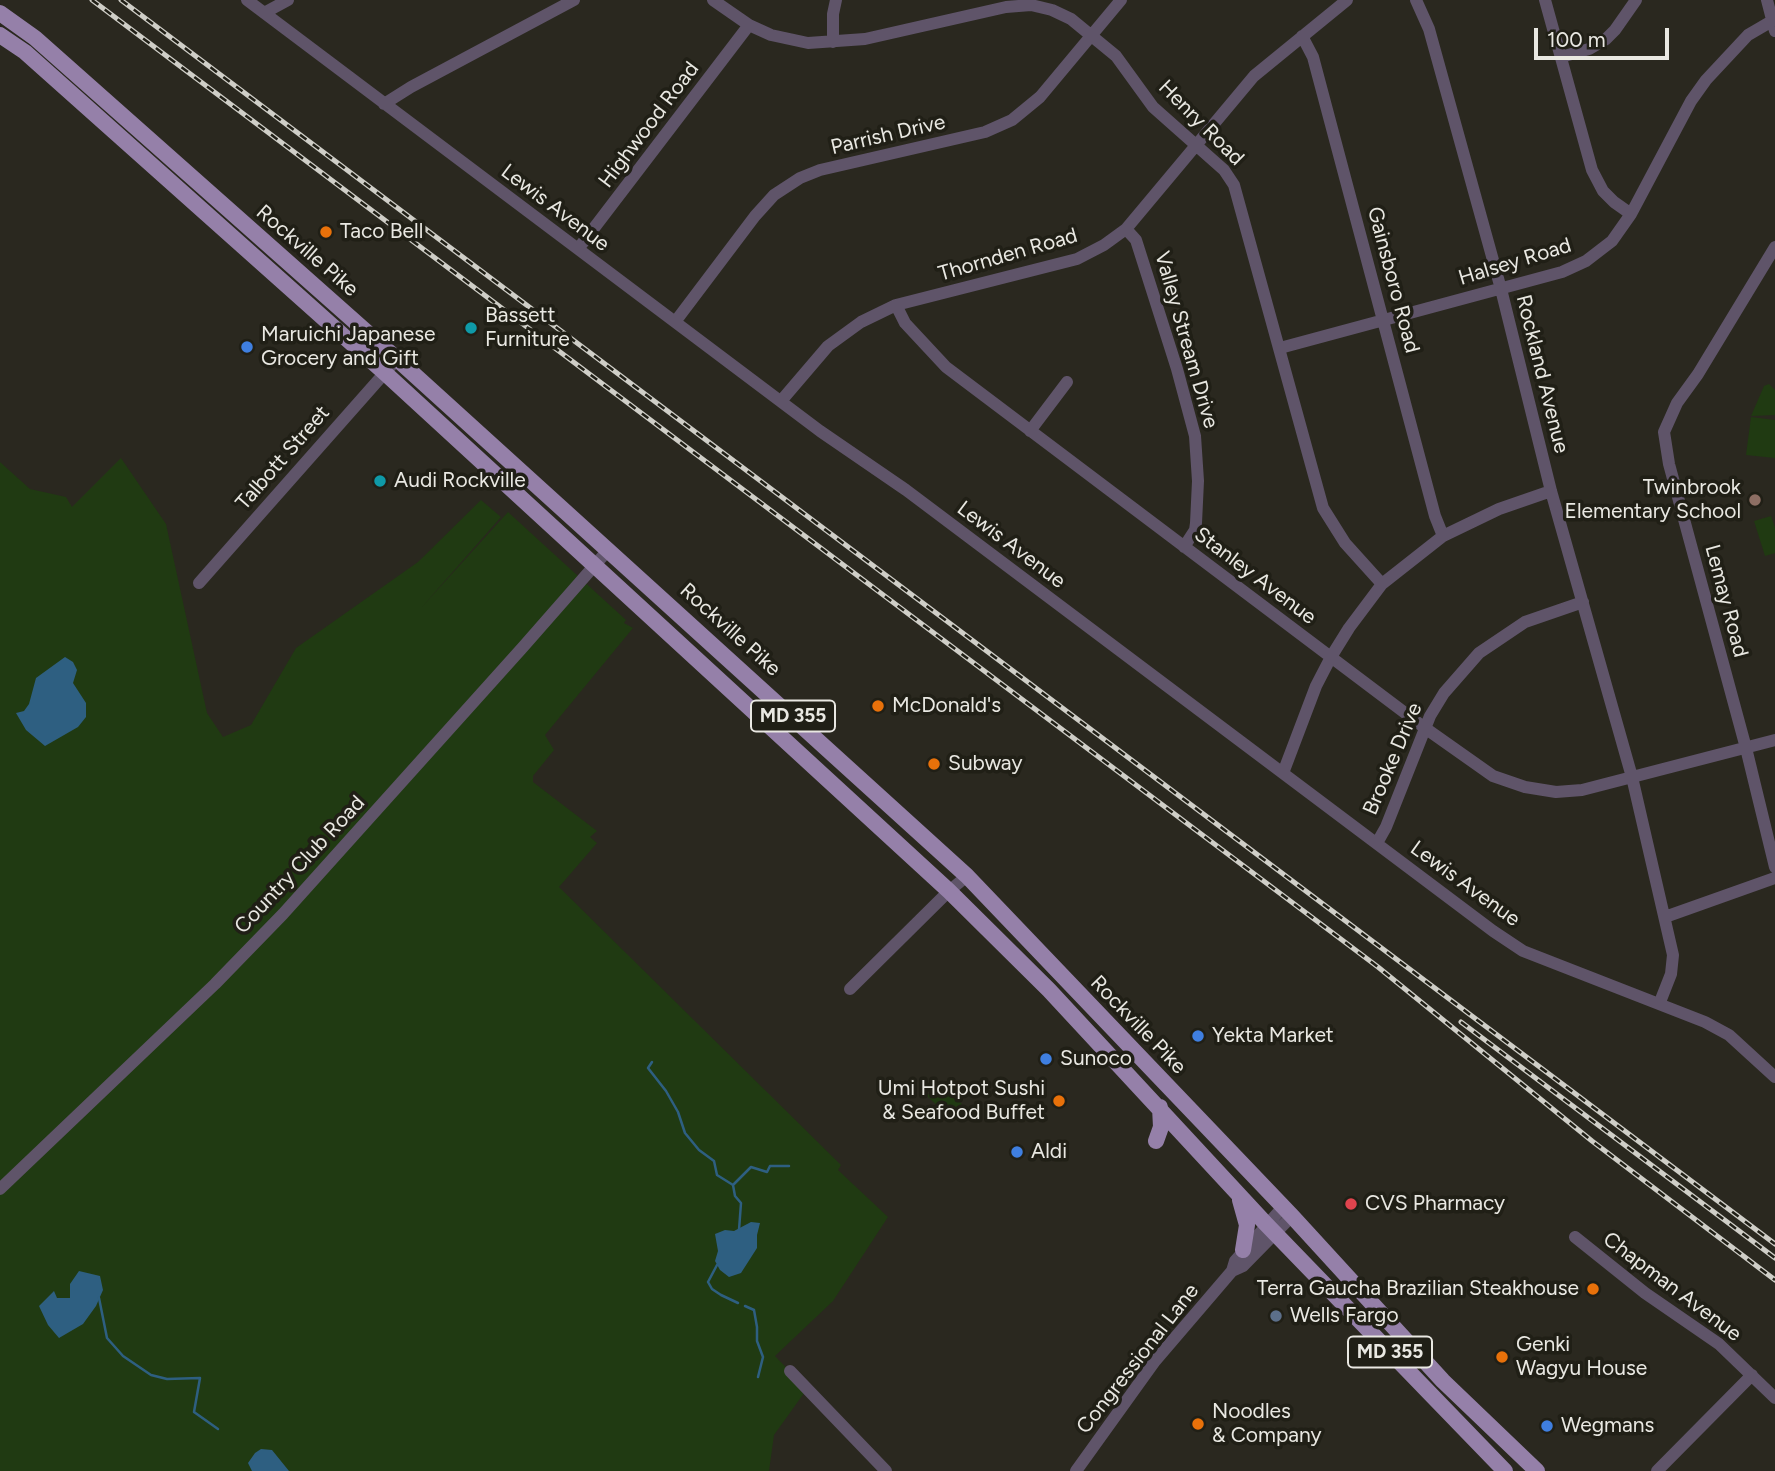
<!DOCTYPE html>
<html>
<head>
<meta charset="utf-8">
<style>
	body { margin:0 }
	#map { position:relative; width:1775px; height:1471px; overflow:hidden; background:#2a281f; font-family:Figtree,sans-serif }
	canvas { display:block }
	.scale { position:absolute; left:1534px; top:28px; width:135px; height:32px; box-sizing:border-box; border:4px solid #e9e8e2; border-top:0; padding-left:9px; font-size:21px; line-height:24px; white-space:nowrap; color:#e9e8e2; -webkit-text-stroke:5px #201f16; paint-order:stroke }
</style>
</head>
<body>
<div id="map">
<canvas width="1775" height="1471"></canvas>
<div class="scale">100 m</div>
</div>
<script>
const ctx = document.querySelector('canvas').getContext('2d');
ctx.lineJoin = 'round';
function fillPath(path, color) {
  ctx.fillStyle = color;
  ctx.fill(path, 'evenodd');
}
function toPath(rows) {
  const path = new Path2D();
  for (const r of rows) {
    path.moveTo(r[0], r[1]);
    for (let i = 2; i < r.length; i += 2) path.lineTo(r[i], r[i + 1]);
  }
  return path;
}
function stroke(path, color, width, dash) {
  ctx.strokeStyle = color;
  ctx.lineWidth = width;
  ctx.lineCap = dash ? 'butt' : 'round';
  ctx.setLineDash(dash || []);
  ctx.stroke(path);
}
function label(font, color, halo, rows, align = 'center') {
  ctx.font = font + ' Figtree,sans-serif';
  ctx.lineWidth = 7;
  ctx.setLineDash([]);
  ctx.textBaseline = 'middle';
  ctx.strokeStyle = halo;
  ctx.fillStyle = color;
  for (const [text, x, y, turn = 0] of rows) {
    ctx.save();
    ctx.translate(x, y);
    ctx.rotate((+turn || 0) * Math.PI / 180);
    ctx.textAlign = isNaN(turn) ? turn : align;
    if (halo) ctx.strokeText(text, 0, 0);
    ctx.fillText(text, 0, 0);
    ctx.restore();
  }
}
fillPath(toPath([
	[1769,384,1775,390,1775,415,1751,416,1764,386],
	[1751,417,1775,420,1775,458,1746,455],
	[121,458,166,524,207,713,223,737,251,725,296,648,418,562,481,500,501,517,421,608,508,512,626,620,624,623,633,628,545,735,554,750,533,776,533,782,597,831,590,837,597,843,559,887,841,1165,838,1170,888,1217,833,1301,775,1356,807,1389,774,1435,769,1471,0,1471,0,462,30,489,66,497,72,507],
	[1771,516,1775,528,1775,553,1765,556,1754,521],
	[939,1083,962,1104,949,1117,927,1096]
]), '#203a12');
fillPath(toPath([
	[65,657,73,662,77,670,73,683,86,703,86,717,78,727,45,746,26,730,16,713,24,711,29,704,36,678],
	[751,1222,760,1223,757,1235,757,1248,741,1273,729,1277,720,1270,715,1261,718,1251,715,1234,725,1230,734,1231],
	[79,1271,100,1276,103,1290,96,1306,83,1324,59,1338,48,1325,39,1306,54,1291,57,1298,70,1298,70,1284],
	[261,1449,272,1450,289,1471,252,1471,248,1463,255,1453]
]), '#2e5f81');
stroke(toPath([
	[652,1062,648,1068,666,1091,678,1112,685,1133,699,1150,714,1161,717,1175,733,1185],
	[739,1230,741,1203,735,1196,733,1185,751,1167,767,1172,770,1166,789,1166],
	[717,1265,708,1282,712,1289,721,1295,738,1303],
	[99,1298,107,1338,123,1356,151,1375,167,1379,200,1378,194,1412,218,1429],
	[745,1306,754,1310,757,1327,757,1341,763,1357,758,1377]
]), '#2e5f81', 2.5);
stroke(toPath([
	[247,0,820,431,906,490,1493,931,1523,951,1705,1022,1729,1035,1775,1077],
	[713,0,749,25,771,35,808,43,865,39,1006,7,1031,5,1052,10,1071,19,1116,56,1153,107,1224,170,1234,185,1323,508,1345,543,1382,584],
	[1416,0,1429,29,1501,289,1551,491,1632,777,1673,955,1671,974,1660,1002],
	[1545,0,1592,170,1603,191,1614,202,1631,214],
	[1767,0,1775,31],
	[264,13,288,0],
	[1302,36,1313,57,1435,516,1443,536],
	[833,42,833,14,836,0],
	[1561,57,1589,49,1606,39,1615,30,1636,0],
	[384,104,411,87,574,0],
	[1126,229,1136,240,1177,369,1195,436,1198,481,1196,523,1195,530,1184,547],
	[1775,247,1698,374,1677,403,1664,432,1669,464,1746,748,1775,867],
	[578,249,749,25],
	[896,305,905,323,946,367,1425,728,1493,776,1525,787,1556,792,1582,790,1775,740],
	[675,322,755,216,774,195,800,178,820,170,985,132,1012,120,1040,97,1121,0],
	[1280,348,1562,272,1586,261,1612,241,1631,214,1691,101,1706,80,1748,35,1772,21],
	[781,401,828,346,861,322,896,305,1077,259,1104,245,1126,229,1254,76,1347,0],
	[1030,431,1067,382],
	[199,583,397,359],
	[1283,773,1316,686,1331,657,1349,628,1382,584,1443,536,1499,509,1551,491],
	[1377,843,1386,827,1430,716,1444,693,1479,653,1525,622,1583,602],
	[1665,917,1775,878],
	[850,989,949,891,967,876],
	[0,1189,215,984,283,914,523,647,609,549],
	[1575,1237,1645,1293,1719,1344,1775,1398],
	[1232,1271,1243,1266,1292,1216],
	[790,1371,886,1471],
	[1076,1471,1155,1361,1232,1271,1235,1261,1283,1207],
	[1657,1471,1752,1375]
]), '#5f5469', 12);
stroke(toPath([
	[0,13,35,38,397,359,967,876,1292,1216,1443,1381,1537,1471],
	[0,35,25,52,385,373,949,891,1049,990,1266,1224,1505,1471],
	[1156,1141,1161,1127,1160,1107],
	[1240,1200,1247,1225,1243,1250]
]), '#9580a9', 16);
const rail = toPath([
	[92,0,1378,967,1592,1141,1775,1280],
	[121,0,1775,1244],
	[1461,1022,1775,1258]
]);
stroke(rail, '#cfcec7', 5);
stroke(rail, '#201f16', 2.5, [8]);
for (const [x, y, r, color] of [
	[326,232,7,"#e8710a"],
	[471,328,7,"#0f9aa8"],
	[247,347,7,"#3f7fe0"],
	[380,481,7,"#0f9aa8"],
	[1755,500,7,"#8d6e63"],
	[878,706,7,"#e8710a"],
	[934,764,7,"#e8710a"],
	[1198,1036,7,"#3f7fe0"],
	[1046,1059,7,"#3f7fe0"],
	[1059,1101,7,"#e8710a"],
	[1017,1152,7,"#3f7fe0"],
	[1351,1204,7,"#e0444e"],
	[1593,1289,7,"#e8710a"],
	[1276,1316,7,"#5c6f8a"],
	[1502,1357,7,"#e8710a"],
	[1198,1424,7,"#e8710a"],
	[1547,1426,7,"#3f7fe0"]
]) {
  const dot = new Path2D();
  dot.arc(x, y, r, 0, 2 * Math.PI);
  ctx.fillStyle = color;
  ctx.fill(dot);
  stroke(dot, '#201f16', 2.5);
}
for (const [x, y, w] of [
	[793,716,84],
	[1390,1352,84]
]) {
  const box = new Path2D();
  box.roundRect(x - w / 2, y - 15.5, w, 31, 5);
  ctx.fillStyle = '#201f16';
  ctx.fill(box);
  stroke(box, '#e9e8e2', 2);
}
label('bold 19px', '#e9e8e2', null, [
	["MD 355",793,716],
	["MD 355",1390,1352]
]);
label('21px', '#e9e8e2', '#201f16', [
	["Henry Road",1201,123,45],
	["Highwood Road",649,125,-53],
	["Parrish Drive",888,135,-13],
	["Lewis Avenue",555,208,37],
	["Rockville Pike",307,251,41],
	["Thornden Road",1008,255,-16],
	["Halsey Road",1515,262,-17],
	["Gainsboro Road",1393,280,75],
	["Valley Stream Drive",1186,340,74],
	["Rockland Avenue",1542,374,76],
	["Talbott Street",283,458,-49],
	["Lewis Avenue",1011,545,37],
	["Stanley Avenue",1255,576,37],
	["Lemay Road",1726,601,75],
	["Rockville Pike",730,630,42],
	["Brooke Drive",1393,759,-67],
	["Country Club Road",300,865,-47],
	["Lewis Avenue",1465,884,36],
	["Rockville Pike",1138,1025,46],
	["Chapman Avenue",1672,1287,37],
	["Congressional Lane",1138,1359,-52]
]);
label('21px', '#e9e8e2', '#201f16', [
	["Taco Bell",340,232],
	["Bassett",485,316],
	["Furniture",485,340],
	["Maruichi Japanese",261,335],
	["Grocery and Gift",261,359],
	["Audi Rockville",394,481],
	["Twinbrook",1741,488,"right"],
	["Elementary School",1741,512,"right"],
	["McDonald's",892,706],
	["Subway",948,764],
	["Yekta Market",1212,1036],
	["Sunoco",1060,1059],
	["Umi Hotpot Sushi",1045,1089,"right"],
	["& Seafood Buffet",1045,1113,"right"],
	["Aldi",1031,1152],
	["CVS Pharmacy",1365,1204],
	["Terra Gaucha Brazilian Steakhouse",1579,1289,"right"],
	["Wells Fargo",1290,1316],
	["Genki",1516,1345],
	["Wagyu House",1516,1369],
	["Noodles",1212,1412],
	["& Company",1212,1436],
	["Wegmans",1561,1426]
], 'left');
</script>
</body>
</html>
